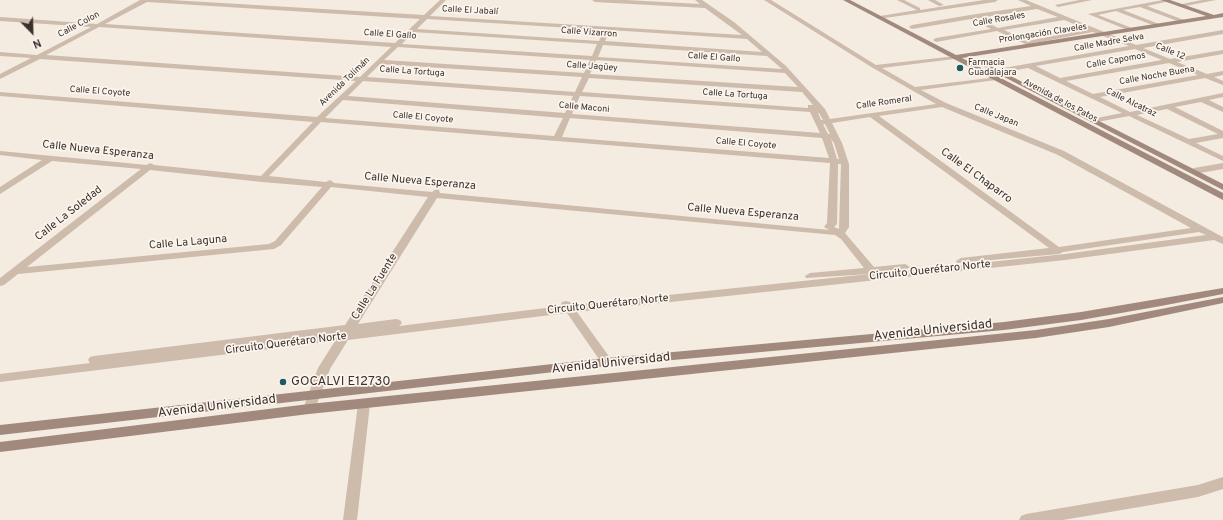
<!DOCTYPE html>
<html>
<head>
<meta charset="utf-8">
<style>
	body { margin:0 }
	#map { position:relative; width:1223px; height:520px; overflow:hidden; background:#f4ebe1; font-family:Overpass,sans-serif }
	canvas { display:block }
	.north { position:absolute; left:12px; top:12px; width:40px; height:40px; -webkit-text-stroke:3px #fbf5ee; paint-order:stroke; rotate:157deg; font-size:11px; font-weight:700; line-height:16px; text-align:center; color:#3b302b }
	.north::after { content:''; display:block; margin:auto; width:14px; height:18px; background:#3b302b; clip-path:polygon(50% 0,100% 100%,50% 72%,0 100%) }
</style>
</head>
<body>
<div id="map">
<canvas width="1223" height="520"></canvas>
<div class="north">N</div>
</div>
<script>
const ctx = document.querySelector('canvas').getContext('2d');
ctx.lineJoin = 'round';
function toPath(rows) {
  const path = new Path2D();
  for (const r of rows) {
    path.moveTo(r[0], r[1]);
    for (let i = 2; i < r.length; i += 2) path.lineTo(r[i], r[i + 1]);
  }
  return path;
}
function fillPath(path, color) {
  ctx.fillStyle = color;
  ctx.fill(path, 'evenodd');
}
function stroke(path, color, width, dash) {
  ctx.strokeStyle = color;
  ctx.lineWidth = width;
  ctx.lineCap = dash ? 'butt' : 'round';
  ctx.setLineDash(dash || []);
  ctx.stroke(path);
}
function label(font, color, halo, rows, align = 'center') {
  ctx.font = font + ' Overpass,sans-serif';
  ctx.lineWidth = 3.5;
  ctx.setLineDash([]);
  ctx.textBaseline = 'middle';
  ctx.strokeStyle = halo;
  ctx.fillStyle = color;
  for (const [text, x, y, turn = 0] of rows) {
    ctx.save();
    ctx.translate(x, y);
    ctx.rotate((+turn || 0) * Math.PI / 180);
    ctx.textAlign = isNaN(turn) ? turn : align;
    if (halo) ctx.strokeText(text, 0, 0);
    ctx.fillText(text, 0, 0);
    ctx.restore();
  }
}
fillPath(toPath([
	[140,0,171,0,424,15,440,0,446,0,430,16,742,35,705,8,595,2,592,0,626,0,700,4,695,0,702,0,734,22,786,66,825,109,830,119,936,104,873,68,764,0,771,0,876,65,956,56,956,58,954,59,882,68,915,87,998,77,999,78,996,80,921,90,946,103,1064,151,1219,235,1223,237,1223,244,1214,240,1065,260,577,312,613,362,611,365,607,366,603,365,567,313,348,340,330,369,315,409,313,412,309,414,305,412,303,409,318,368,335,341,0,382,0,374,90,363,88,360,90,357,94,356,345,325,428,197,331,187,281,245,274,249,18,274,4,285,0,286,0,278,141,169,52,161,0,194,0,187,42,160,0,155,0,151,147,165,150,163,154,165,261,176,313,122,0,96,0,92,317,117,356,81,40,59,0,79,0,74,31,58,0,56,0,52,37,55,91,27,0,21,0,17,97,24,140,0],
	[147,2,420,19,395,43,105,24,147,2],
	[427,19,604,30,599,41,417,29,427,19],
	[99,27,391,47,360,77,46,55,99,27],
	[610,30,747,39,762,52,605,41,610,30],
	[413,32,597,44,592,56,402,44,413,32],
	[603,45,767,56,782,69,598,57,603,45],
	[398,47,590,60,584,73,384,60,398,47],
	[596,60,785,73,798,87,590,74,596,60],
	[380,64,582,77,575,92,367,77,380,64],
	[589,78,802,92,813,105,808,105,808,108,582,92,589,78],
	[363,81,573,96,565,113,348,96,363,81],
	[580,96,810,112,820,133,572,114,580,96],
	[343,100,563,118,554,136,325,118,343,100],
	[942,107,1058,155,1191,228,1059,247,879,116,942,107],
	[818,113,819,113,823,120,821,120,818,113],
	[870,117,1049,248,961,258,956,261,957,263,1059,254,1063,252,1199,232,1206,235,1065,254,877,274,905,270,910,267,905,264,874,267,845,233,849,227,849,164,842,143,832,123,870,117],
	[570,118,822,138,829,158,562,137,570,118],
	[321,122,830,163,827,223,824,227,829,230,440,193,439,190,436,189,432,192,334,183,330,180,326,182,269,176,321,122],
	[823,124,825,124,830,134,828,134,823,124],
	[831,139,834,143,839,159,837,159,831,139],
	[838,164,841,164,839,229,834,227,837,224,838,164],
	[150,170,262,182,322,187,275,241,269,244,27,267,150,170],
	[437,198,835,235,841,239,864,268,810,273,805,276,806,278,870,274,572,305,570,302,566,301,562,302,561,304,562,306,399,326,402,323,400,320,396,319,358,324,437,198],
	[897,0,904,0,920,8,920,10,984,0,998,0,995,2,878,19,877,18,880,16,917,10,897,0],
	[928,0,935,0,944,5,939,6,928,0],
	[1018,0,1026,0,1136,45,1223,30,1223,34,1143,48,1170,59,1223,50,1223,54,1177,62,1207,74,1223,71,1223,75,1214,77,1223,81,1223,85,1205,78,1100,97,1130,112,1223,93,1223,97,1209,100,1223,107,1223,112,1201,102,1175,107,1223,131,1223,138,1196,143,1223,156,1223,161,1129,116,1092,123,1092,119,1122,113,1028,68,998,73,995,71,998,69,1129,46,1093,32,1034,43,1035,45,1032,47,997,31,936,42,933,40,936,38,991,29,971,19,912,29,909,27,912,25,970,15,1031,6,1018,0],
	[1037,9,1058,17,998,28,978,18,1037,9],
	[1064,20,1087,29,1028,41,1004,30,1064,20],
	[1135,49,1162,60,1060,78,1036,66,1135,49],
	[1169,63,1198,75,1093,94,1066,81,1169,63],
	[1167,109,1218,134,1189,139,1137,115,1167,109],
	[1079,0,1092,0,1058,7,1055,5,1079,0],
	[1163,0,1170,1,1147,6,1184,20,1184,22,1180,22,1140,7,1123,10,1159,24,1159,26,1155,26,1116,11,1098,15,1132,28,1133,29,1130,31,1088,14,1163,0],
	[1202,0,1216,0,1180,7,1177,5,1202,0],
	[1223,163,1223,169,1194,174,1190,171,1194,168,1223,163],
	[364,399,368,401,370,404,357,520,343,520,358,404,360,401,364,399],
	[1223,477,1223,489,1198,497,1063,520,1019,520,1021,516,1026,514,1198,485,1223,477]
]), '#cdbbac');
fillPath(toPath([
	[843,0,850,0,956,55,1206,16,1161,0,1170,0,1214,15,1223,13,1223,17,962,58,1223,193,1223,200,952,58,843,0],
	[979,62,983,62,1223,184,1223,190,979,64,979,62],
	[1223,288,1223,294,1161,306,1081,320,1004,330,607,366,0,435,0,425,607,358,1004,322,1081,312,1223,288],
	[1223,297,1223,303,1109,327,1036,338,309,414,0,452,0,442,309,404,1036,330,1109,319,1223,297]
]), '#a18a7d');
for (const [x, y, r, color] of [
	[960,68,4,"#1f5a5e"],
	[283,382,4,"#1f5a5e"]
]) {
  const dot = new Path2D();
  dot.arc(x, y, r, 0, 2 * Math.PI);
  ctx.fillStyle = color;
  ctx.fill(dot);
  stroke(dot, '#fbf5ee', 1.5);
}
label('9px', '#3b302b', '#fbf5ee', [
	["Calle El Jabalí",470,11,3],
	["Calle Rosales",999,20,-10],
	["Calle Colon",79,25,-28],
	["Calle Vizarron",589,33,4],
	["Prolongación Claveles",1043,34,-9],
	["Calle El Gallo",390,35,4],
	["Calle Madre Selva",1109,43,-10],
	["Calle 12",1170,52,22],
	["Calle El Gallo",714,58,4],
	["Calle Capomos",1116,61,-10],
	["Calle Jagüey",592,67,4],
	["Calle La Tortuga",412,72,4],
	["Calle Noche Buena",1157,76,-10],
	["Avenida Tolimán",345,82,-44],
	["Calle El Coyote",100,92,4],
	["Calle La Tortuga",735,95,4],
	["Avenida de los Patos",1060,101,28],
	["Calle Romeral",884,103,-8],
	["Calle Alcatraz",1131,103,26],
	["Calle Maconi",584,108,5],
	["Calle Japan",996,116,22],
	["Calle El Coyote",423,118,5],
	["Calle El Coyote",746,144,5]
]);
label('9px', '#3b302b', '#fbf5ee', [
	["Farmacia",968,63],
	["Guadalajara",968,73]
], 'left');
label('11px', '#3b302b', '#fbf5ee', [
	["Calle Nueva Esperanza",98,151,6],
	["Calle El Chaparro",976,176,36],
	["Calle Nueva Esperanza",420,182,5],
	["Calle Nueva Esperanza",743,213,5],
	["Calle La Soledad",69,214,-38],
	["Calle La Laguna",188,243,-5],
	["Circuito Querétaro Norte",930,271,-6],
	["Calle La Fuente",375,287,-58],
	["Circuito Querétaro Norte",608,305,-6],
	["Circuito Querétaro Norte",286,344,-7]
]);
label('13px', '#3b302b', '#fbf5ee', [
	["Avenida Universidad",933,331,-6],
	["Avenida Universidad",611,364,-6],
	["Avenida Universidad",217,407,-7]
]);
label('13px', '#3b302b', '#fbf5ee', [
	["GOCALVI E12730",291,382]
], 'left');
</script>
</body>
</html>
